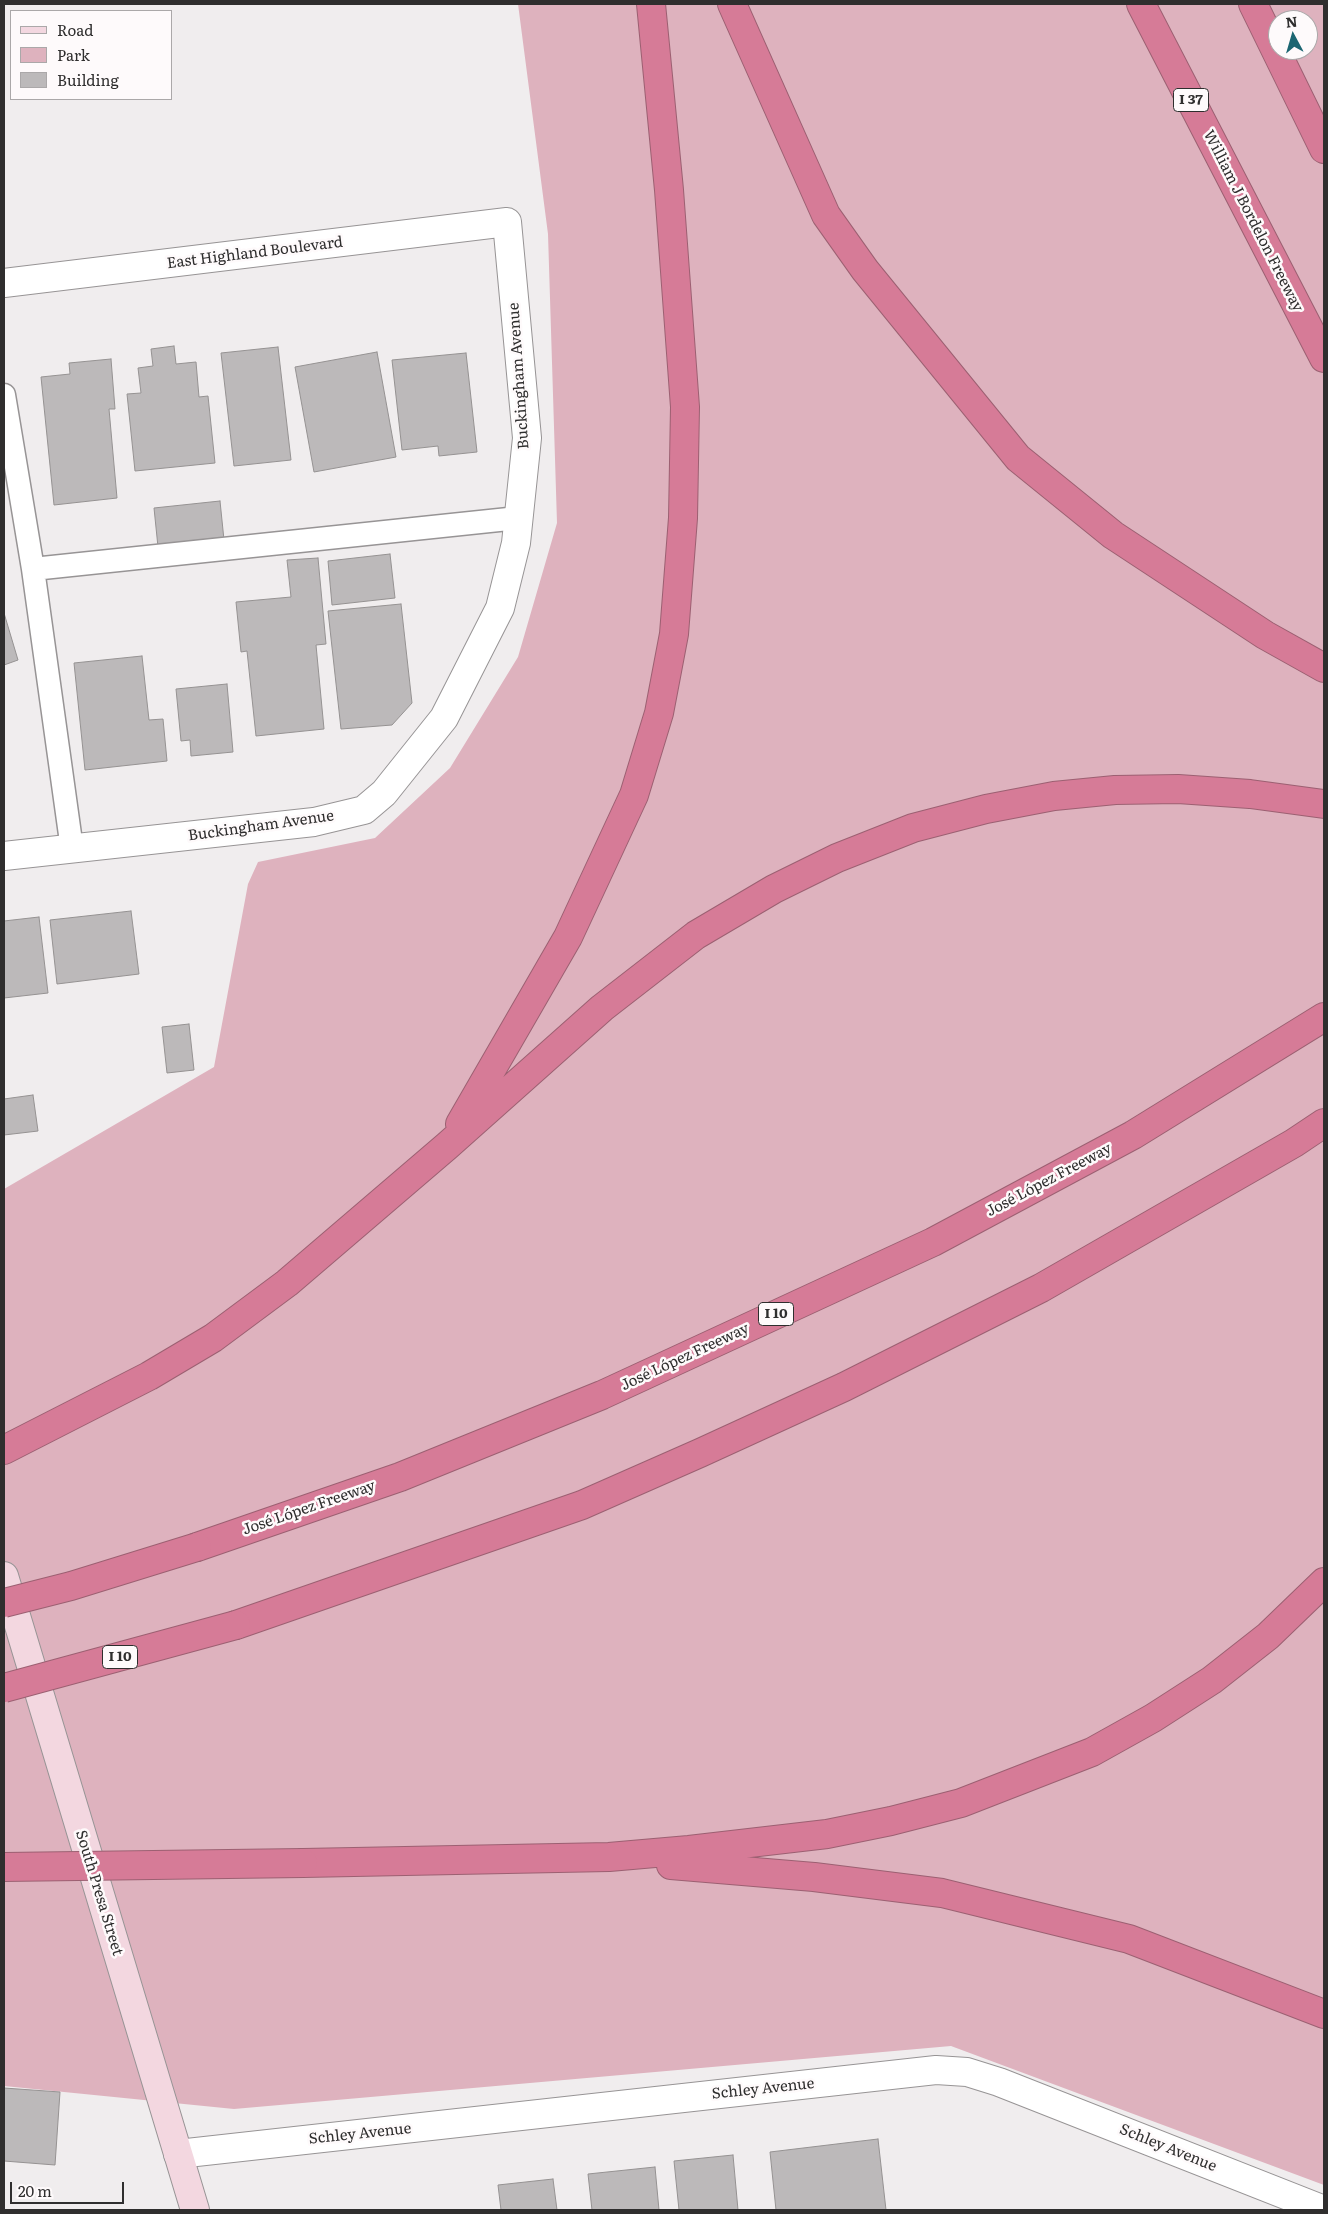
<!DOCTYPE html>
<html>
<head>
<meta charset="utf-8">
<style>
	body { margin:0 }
	#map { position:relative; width:1328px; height:2214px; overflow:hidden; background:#f0edee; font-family:Literata,serif }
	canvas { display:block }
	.frame { position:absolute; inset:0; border:5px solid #2f2e2e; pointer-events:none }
	.legend { position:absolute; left:10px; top:10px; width:162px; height:90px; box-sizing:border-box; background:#fefafb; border:1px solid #aba8a9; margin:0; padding:6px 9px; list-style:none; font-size:15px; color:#2f2e2e }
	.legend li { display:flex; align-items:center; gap:10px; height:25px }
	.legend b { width:25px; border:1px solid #aba8a9 }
	.north { position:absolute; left:1268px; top:10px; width:50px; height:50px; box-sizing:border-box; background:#fefafb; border:1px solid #aba8a9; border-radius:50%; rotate:354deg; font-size:14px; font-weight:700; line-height:20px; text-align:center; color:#2f2e2e }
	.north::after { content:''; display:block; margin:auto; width:18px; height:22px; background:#1c6672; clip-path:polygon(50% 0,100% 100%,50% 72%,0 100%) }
	.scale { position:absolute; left:10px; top:2182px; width:114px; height:22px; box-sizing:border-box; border:2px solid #2f2e2e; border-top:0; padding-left:6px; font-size:15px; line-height:18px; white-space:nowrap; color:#2f2e2e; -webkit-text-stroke:4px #fefafb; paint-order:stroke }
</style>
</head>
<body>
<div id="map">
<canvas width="1328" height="2214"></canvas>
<div class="frame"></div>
<ul class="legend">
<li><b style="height:6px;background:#f3d7e0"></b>Road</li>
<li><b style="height:14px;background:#deb2be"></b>Park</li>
<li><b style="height:14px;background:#bcb9ba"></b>Building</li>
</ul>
<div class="north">N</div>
<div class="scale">20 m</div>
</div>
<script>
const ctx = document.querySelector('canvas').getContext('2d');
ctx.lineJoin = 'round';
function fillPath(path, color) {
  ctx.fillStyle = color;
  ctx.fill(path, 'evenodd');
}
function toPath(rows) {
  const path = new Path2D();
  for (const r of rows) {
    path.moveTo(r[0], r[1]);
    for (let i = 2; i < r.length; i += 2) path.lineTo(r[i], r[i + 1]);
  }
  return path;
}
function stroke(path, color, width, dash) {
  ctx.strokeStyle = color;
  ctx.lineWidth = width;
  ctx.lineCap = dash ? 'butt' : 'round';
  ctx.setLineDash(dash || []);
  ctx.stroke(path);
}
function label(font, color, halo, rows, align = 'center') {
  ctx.font = font + ' Literata,serif';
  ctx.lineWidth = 5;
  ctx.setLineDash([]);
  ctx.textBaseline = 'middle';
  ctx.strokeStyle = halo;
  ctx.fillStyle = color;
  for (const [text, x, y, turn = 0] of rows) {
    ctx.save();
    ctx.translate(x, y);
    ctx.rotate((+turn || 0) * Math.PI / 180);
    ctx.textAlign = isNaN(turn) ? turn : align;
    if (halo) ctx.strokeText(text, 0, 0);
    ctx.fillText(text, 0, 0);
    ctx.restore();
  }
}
fillPath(toPath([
	[518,4,1324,4,1324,2185,951,2046,234,2109,4,2086,4,1189,214,1067,248,884,258,862,375,838,450,768,518,657,557,523,548,234],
	[1278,20,1308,20,1308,50,1278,50]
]), '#deb2be');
const building = toPath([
	[174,346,176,364,196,362,199,397,208,396,215,463,135,471,127,394,141,393,138,368,153,366,151,349,174,346],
	[278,347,291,460,234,466,221,353,278,347],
	[377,352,396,457,314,472,295,367,377,352],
	[466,353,477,452,439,456,438,446,402,450,392,360,466,353],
	[111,359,115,409,109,409,117,498,54,505,41,377,70,374,69,363,111,359],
	[220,501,224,540,158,547,154,508,220,501],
	[390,554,395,598,332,605,328,561,390,554],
	[318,558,326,644,316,645,324,729,256,736,247,651,241,652,236,602,291,597,287,560,318,558],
	[401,604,412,703,392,725,341,729,328,611,401,604],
	[4,613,18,660,4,665,4,613],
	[142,656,149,720,163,719,167,761,85,770,74,663,142,656],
	[227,684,233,752,191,756,190,740,181,741,176,689,227,684],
	[131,911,139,974,57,984,50,920,131,911],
	[39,917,48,993,4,998,4,921,39,917],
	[189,1024,194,1070,167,1073,162,1027,189,1024],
	[33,1095,38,1131,4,1135,4,1099,33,1095],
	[4,2088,60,2092,55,2165,4,2161,4,2088],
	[878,2139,886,2210,776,2210,770,2152,878,2139],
	[733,2155,738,2210,679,2210,674,2161,733,2155],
	[655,2167,659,2210,592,2210,588,2174,655,2167],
	[553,2179,557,2210,501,2210,498,2185,553,2179]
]);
fillPath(building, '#bcb9ba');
stroke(building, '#959292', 1);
const lane = toPath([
	[4,395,33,569,72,849],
	[33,569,518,518]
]);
const street = toPath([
	[4,283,507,222,527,438,516,543,500,608,444,718,384,793,364,810,314,822,4,856],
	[178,2154,936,2070,967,2072,999,2082,1324,2210]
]);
const secondary = toPath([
	[4,1576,195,2210]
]);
const highway = toPath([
	[732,4,826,215,865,270,1018,458,1113,535,1265,635,1324,668],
	[1141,4,1324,358],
	[1253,4,1324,149],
	[460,1124,568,937,634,795,659,713,674,634,683,518,685,407,669,190,651,4],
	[4,1450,149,1376,213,1338,287,1283,447,1146,602,1008,696,935,774,889,837,858,913,828,986,809,1054,796,1115,790,1178,789,1250,794,1324,804],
	[197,1547,400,1477,602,1395,933,1242,1133,1135,1324,1017],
	[236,1625,582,1505,700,1453,844,1387,1041,1288,1294,1143,1324,1123],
	[303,1863,609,1857,689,1850,827,1834,891,1821,961,1803,1092,1752,1153,1718,1212,1680,1268,1636,1324,1582],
	[671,1865,814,1877,942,1893,1129,1939,1324,2014]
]);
stroke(lane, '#979495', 25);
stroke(street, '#979495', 30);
stroke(secondary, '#979495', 30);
stroke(highway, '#9c6072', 30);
stroke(lane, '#fff', 22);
stroke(street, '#fff', 28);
stroke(secondary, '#f3d7e0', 28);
stroke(highway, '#d67b97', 28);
const highwayBridge = toPath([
	[4,1603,71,1586,197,1547],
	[4,1688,236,1625],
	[4,1867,303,1863]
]);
stroke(highwayBridge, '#9c6072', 30, []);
stroke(highwayBridge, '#d67b97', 28);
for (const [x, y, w] of [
	[1191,100,35],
	[776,1314,35],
	[120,1657,35]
]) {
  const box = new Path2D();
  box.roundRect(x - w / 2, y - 11.5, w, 23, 4);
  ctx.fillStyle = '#fefafb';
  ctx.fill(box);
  stroke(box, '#2f2e2e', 1);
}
label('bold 14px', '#2f2e2e', null, [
	["I 37",1191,100],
	["I 10",776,1314],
	["I 10",120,1657]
]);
label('15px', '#2f2e2e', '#fefafb', [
	["William J Bordelon Freeway",1253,221,63],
	["East Highland Boulevard",255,253,-7],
	["Buckingham Avenue",519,376,-94],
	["Buckingham Avenue",261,826,-8],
	["José López Freeway",1049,1180,-28],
	["José López Freeway",685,1357,-25],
	["José López Freeway",309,1508,-19],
	["South Presa Street",99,1893,73],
	["Schley Avenue",763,2089,-6],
	["Schley Avenue",360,2134,-6],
	["Schley Avenue",1168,2148,22]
]);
</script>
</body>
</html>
